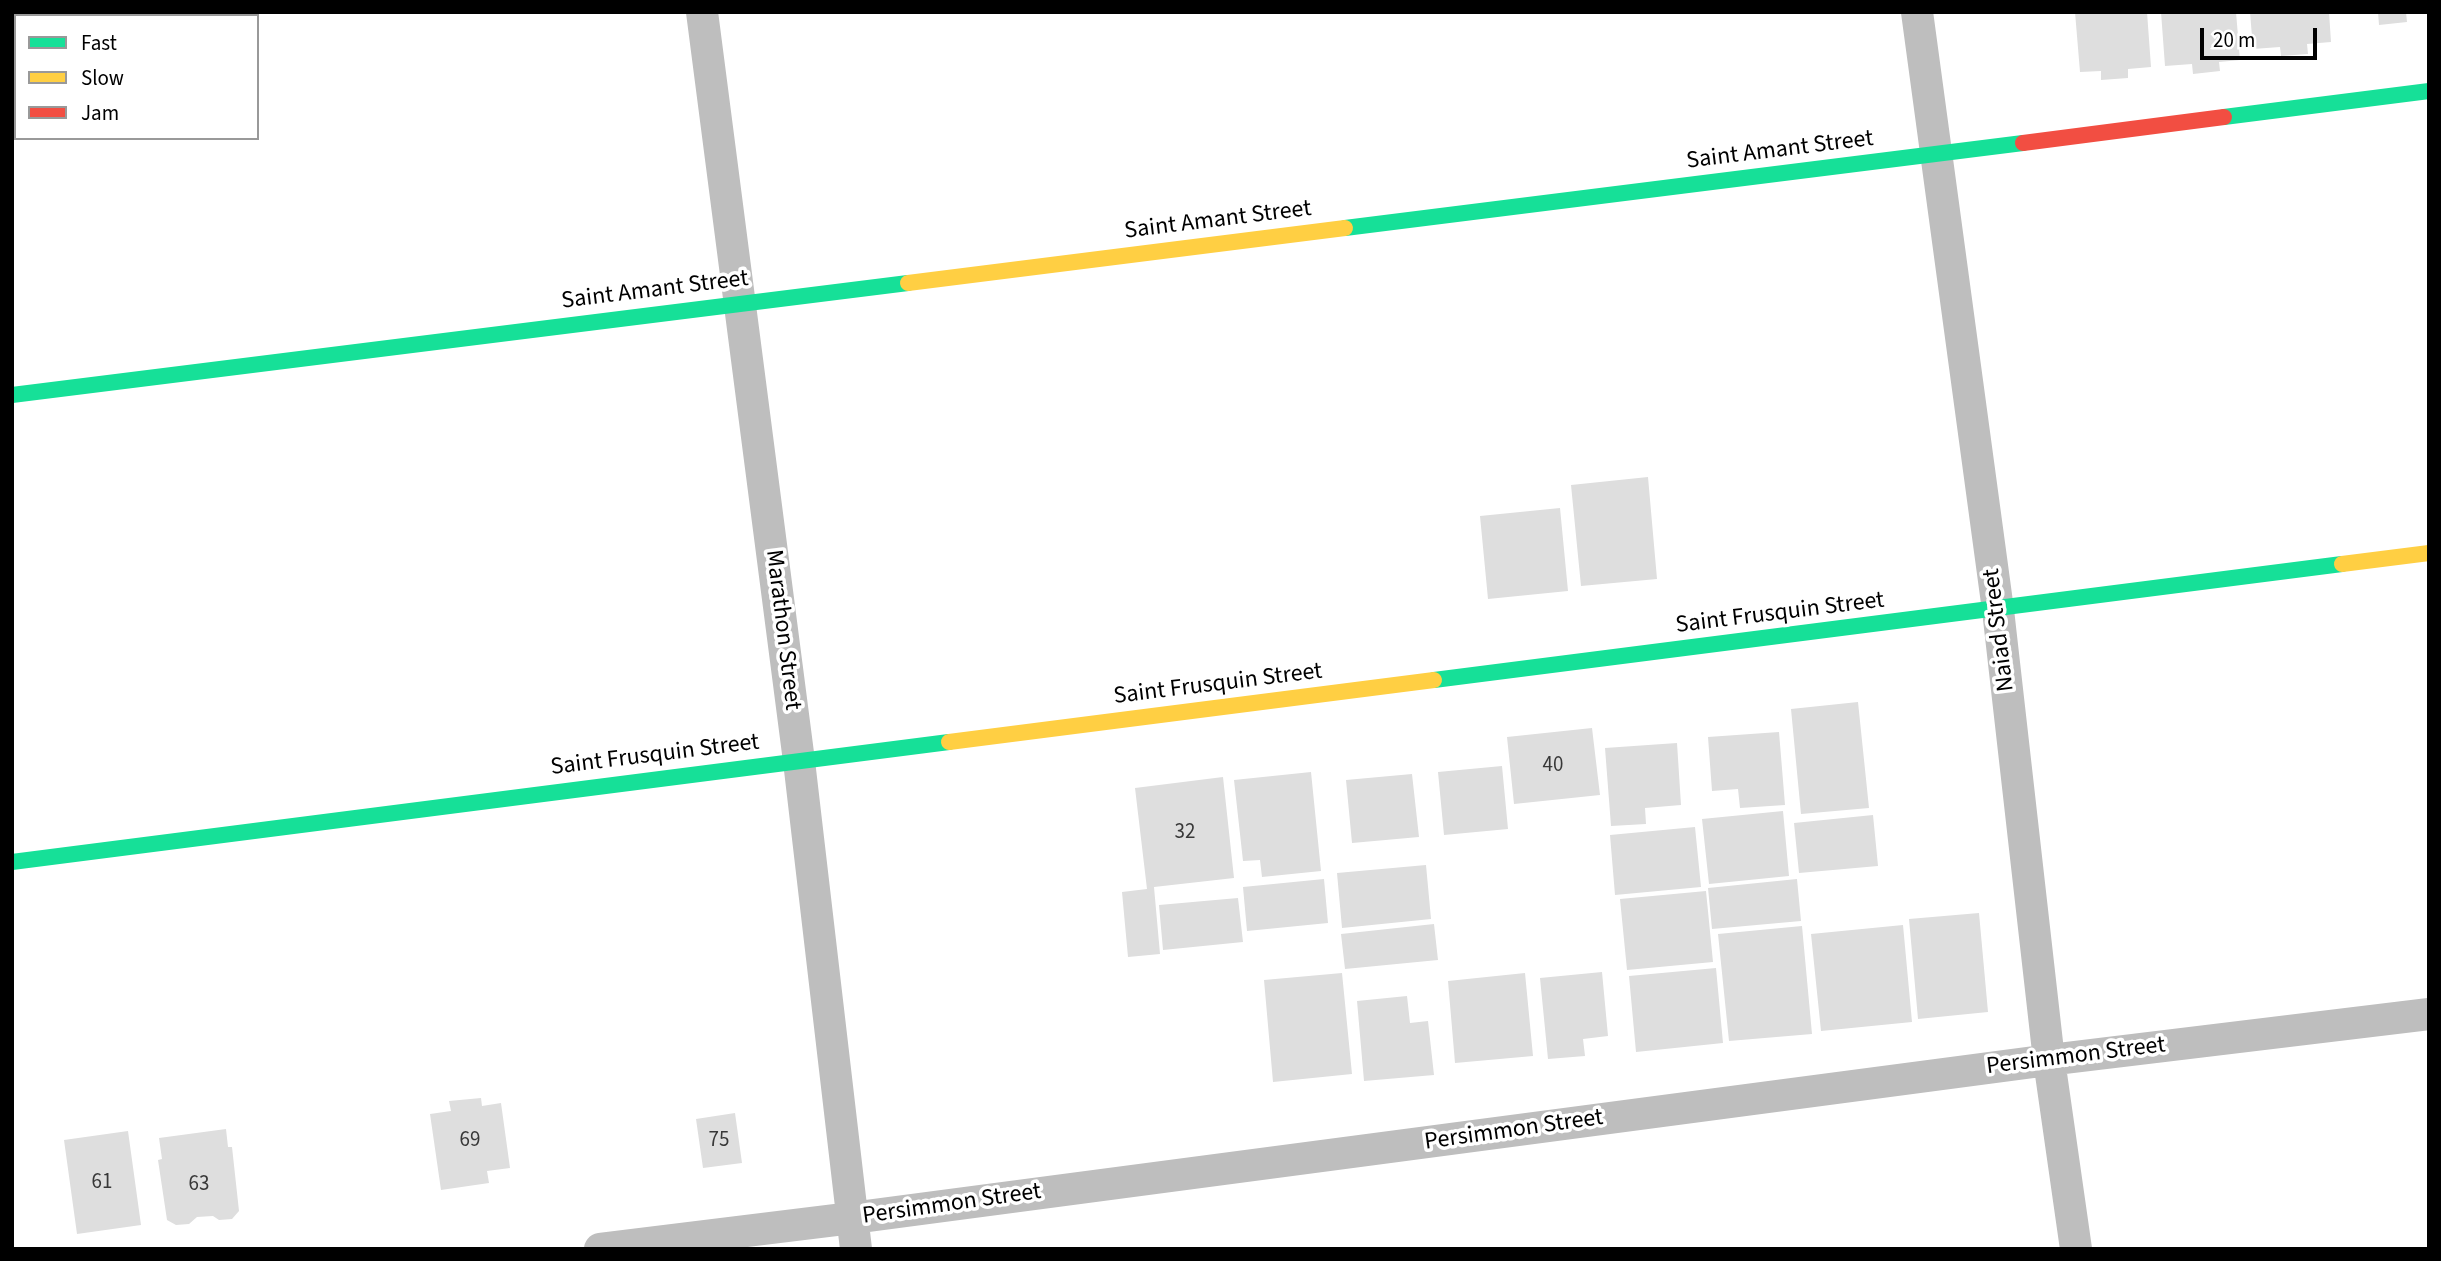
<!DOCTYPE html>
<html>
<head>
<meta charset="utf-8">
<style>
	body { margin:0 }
	#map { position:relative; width:2441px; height:1261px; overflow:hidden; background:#fff; font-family:"Source Sans 3",sans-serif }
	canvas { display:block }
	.frame { position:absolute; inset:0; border:14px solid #000; pointer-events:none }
	.legend { position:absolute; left:14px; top:14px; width:245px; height:126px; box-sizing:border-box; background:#fff; border:2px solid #999; margin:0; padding:9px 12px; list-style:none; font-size:21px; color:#000 }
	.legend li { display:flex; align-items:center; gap:14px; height:35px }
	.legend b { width:35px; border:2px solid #999 }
	.scale { position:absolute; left:2200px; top:28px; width:117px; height:32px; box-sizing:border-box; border:4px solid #000; border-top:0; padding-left:9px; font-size:21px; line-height:24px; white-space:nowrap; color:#000; -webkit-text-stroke:5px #fff; paint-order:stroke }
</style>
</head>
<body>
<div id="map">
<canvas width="2441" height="1261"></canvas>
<div class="frame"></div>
<ul class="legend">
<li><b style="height:9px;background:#16e098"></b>Fast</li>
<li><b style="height:9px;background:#ffcf43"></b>Slow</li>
<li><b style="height:9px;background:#f24e42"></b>Jam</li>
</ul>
<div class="scale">20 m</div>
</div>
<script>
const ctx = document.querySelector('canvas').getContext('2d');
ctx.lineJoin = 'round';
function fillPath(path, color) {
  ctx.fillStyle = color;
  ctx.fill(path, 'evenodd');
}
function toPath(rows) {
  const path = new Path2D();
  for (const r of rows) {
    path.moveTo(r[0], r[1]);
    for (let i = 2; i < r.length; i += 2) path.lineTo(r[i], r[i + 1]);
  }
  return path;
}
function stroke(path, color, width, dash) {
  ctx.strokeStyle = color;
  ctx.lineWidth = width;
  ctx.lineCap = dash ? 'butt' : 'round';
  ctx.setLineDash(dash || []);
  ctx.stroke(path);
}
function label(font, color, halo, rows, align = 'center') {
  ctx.font = font + ' "Source Sans 3",sans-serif';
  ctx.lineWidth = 7;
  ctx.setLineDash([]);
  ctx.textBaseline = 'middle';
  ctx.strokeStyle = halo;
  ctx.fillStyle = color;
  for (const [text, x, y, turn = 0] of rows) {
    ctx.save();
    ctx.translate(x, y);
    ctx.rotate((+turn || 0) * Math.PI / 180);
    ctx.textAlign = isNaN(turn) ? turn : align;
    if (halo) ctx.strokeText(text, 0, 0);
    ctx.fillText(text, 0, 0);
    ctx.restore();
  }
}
fillPath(toPath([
	[12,12,33,12,33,16,16,16,16,87,12,87],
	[35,12,85,12,86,16,36,16],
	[91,12,169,12,169,16,92,16],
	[2075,12,2147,12,2151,67,2128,69,2128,78,2101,80,2101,71,2080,72],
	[2161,12,2236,12,2240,60,2219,62,2220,71,2193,74,2192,64,2165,66],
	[2250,12,2329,12,2331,42,2307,44,2308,54,2281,56,2280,47,2253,49],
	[2378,12,2406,12,2407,22,2379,25],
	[1648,477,1657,579,1581,586,1571,485],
	[1560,508,1568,591,1488,599,1480,516],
	[1858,702,1869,808,1801,814,1791,709],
	[1592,728,1600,795,1514,804,1507,737],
	[1779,732,1785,805,1740,808,1738,789,1712,791,1708,737],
	[1677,743,1681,805,1645,808,1646,824,1611,826,1605,748],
	[1502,766,1508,829,1444,835,1438,772],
	[1311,772,1321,871,1262,877,1260,860,1243,861,1234,780],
	[1412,774,1419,837,1352,843,1346,780],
	[1223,777,1234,878,1154,887,1160,954,1128,957,1122,892,1147,889,1135,788],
	[1783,811,1789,876,1709,884,1702,819],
	[1873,815,1878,866,1799,873,1794,823],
	[1695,827,1701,887,1615,895,1610,835],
	[1426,865,1431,919,1342,928,1337,873],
	[1324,879,1328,923,1247,931,1243,887],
	[1797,879,1801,921,1712,929,1708,888],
	[1706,891,1713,962,1627,970,1620,899],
	[1238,898,1243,942,1163,950,1159,905],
	[1979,913,1988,1012,1918,1019,1909,919],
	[1434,924,1438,960,1345,969,1341,934],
	[1903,925,1912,1022,1821,1031,1811,934],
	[1802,926,1812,1034,1729,1041,1718,934],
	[1716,968,1723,1043,1636,1052,1629,976],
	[1602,972,1608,1036,1583,1039,1585,1056,1548,1059,1540,978],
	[1342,973,1352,1074,1273,1082,1264,980],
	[1525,973,1533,1056,1455,1063,1448,981],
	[1407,996,1410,1023,1428,1021,1434,1075,1364,1081,1357,1001],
	[481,1098,482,1106,501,1103,510,1168,487,1171,489,1183,441,1190,430,1114,451,1111,449,1101],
	[735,1113,742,1163,703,1168,696,1119],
	[226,1129,228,1147,232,1147,239,1211,232,1219,219,1220,213,1216,197,1217,189,1224,176,1225,167,1220,158,1160,162,1159,159,1138],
	[128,1131,141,1225,77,1234,64,1140]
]), '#dedede');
stroke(toPath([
	[702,12,799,761,856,1249],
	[1917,12,1998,610,2049,1060,2076,1249],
	[600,1249,852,1218,2049,1060,2429,1014]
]), '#bebebe', 32);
stroke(toPath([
	[2224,117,2429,91],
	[1345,228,2023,143],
	[12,395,908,283],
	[1434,680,2342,564],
	[12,862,949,742]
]), '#16e098', 16);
stroke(toPath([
	[908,283,1345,228],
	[2342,564,2429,553],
	[949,742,1434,680]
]), '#ffcf43', 16);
stroke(toPath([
	[2023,143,2224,117]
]), '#f24e42', 16);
label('21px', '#383838', null, [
	["40",1553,766],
	["32",1185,833],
	["69",470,1141],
	["75",719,1141],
	["61",102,1183],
	["63",199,1185]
]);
label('24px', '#000', '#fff', [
	["Saint Amant Street",1780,151,-7],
	["Saint Amant Street",1218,221,-7],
	["Saint Amant Street",655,291,-7],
	["Saint Frusquin Street",1780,614,-7],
	["Marathon Street",782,630,83],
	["Naiad Street",2000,630,-97],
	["Saint Frusquin Street",1218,685,-7],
	["Saint Frusquin Street",655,756,-7],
	["Persimmon Street",2076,1057,-7],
	["Persimmon Street",1514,1131,-8],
	["Persimmon Street",952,1205,-8]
]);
</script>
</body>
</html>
